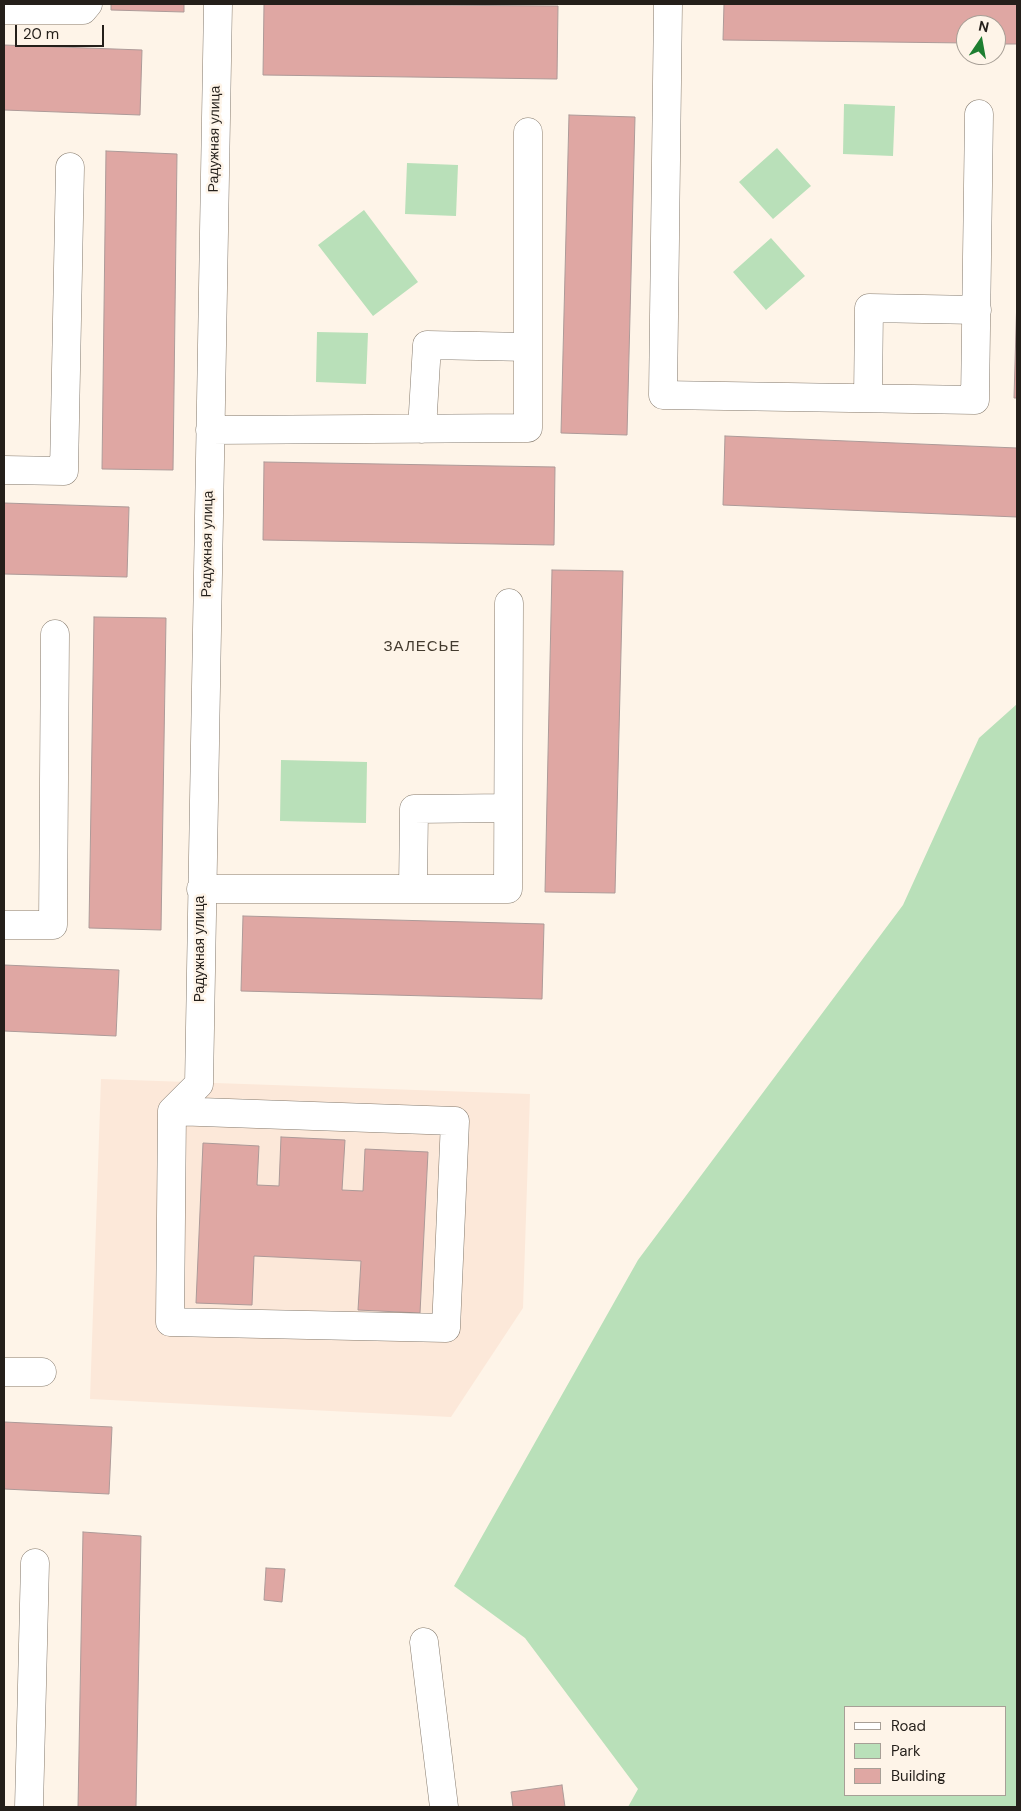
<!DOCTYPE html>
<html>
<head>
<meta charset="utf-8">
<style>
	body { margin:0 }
	#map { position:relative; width:1021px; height:1811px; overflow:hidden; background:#fef4e8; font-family:"DM Sans",sans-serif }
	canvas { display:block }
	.frame { position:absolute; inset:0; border:5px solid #241f1a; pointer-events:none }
	.legend { position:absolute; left:844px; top:1706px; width:162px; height:90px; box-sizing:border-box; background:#fef4e8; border:1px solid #a79f96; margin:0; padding:6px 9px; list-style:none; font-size:15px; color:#241f1a }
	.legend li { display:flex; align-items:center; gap:10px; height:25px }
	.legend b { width:25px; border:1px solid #a79f96 }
	.north { position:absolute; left:956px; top:15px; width:50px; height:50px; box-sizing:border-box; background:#fef4e8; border:1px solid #a79f96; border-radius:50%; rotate:12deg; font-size:14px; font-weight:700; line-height:20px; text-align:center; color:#241f1a }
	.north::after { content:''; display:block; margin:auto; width:18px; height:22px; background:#1e7e30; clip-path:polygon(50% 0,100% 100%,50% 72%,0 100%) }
	.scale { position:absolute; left:15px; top:25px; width:89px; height:22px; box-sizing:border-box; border:2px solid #241f1a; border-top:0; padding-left:6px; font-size:15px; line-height:18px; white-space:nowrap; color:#241f1a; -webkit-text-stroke:4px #fef4e8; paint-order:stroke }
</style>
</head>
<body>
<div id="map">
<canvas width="1021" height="1811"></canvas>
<div class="frame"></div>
<ul class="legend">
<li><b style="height:6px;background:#fff"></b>Road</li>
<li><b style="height:14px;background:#b9e0b9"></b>Park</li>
<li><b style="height:14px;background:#dfa7a3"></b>Building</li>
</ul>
<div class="north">N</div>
<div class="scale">20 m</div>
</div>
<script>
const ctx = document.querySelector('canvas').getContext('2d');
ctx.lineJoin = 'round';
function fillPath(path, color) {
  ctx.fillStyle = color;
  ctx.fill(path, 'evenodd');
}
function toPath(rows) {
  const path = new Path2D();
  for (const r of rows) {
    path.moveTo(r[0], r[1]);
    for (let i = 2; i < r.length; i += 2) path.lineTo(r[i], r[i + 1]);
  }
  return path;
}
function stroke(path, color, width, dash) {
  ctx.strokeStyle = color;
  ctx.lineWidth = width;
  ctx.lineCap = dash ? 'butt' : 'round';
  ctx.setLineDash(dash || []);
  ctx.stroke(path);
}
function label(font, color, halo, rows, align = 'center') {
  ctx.font = font + ' "DM Sans",sans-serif';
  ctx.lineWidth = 5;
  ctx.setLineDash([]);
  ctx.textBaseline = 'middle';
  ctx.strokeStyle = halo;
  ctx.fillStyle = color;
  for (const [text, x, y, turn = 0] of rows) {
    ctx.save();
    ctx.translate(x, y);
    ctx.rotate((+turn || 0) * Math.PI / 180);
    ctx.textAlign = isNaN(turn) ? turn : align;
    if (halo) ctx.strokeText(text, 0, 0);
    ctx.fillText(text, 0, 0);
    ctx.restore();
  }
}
fillPath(toPath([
	[101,1079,530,1094,523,1308,451,1417,90,1399]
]), '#fce8d9');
fillPath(toPath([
	[844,104,895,106,893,156,843,154],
	[777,148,811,186,773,219,739,182],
	[407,163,458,165,456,216,405,214],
	[364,210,418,282,373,316,318,245],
	[771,238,805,276,766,310,733,272],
	[317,332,368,333,366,384,316,382],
	[1017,704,1017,1807,628,1807,638,1789,525,1638,454,1586,638,1260,903,905,979,738],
	[1005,1707,1005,1795,845,1795,845,1707],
	[281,760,367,762,366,823,280,821]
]), '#b9e0b9');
const building = toPath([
	[111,4,184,4,184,12,111,10,111,4],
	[264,4,558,6,557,79,263,75,264,4],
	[724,4,1017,4,1017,44,996,44,996,25,966,25,966,43,723,40,724,4],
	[4,45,142,50,140,115,4,110,4,45],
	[569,115,635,117,627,435,561,433,569,115],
	[106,151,177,154,173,470,102,469,106,151],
	[1017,295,1017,398,1014,398,1017,295],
	[725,436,1017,448,1017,517,723,505,725,436],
	[264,462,555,467,554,545,263,540,264,462],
	[4,503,129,507,127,577,4,574,4,503],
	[552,570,623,571,615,893,545,892,552,570],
	[94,617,166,618,161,930,89,928,94,617],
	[243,916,544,924,542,999,241,991,243,916],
	[4,965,119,970,116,1036,4,1031,4,965],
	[281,1137,345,1140,342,1190,363,1191,365,1149,428,1152,420,1313,358,1310,361,1261,254,1256,252,1305,196,1303,203,1143,259,1146,257,1185,279,1186,281,1137],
	[4,1422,112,1427,109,1494,4,1489,4,1422],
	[83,1532,141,1536,136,1807,78,1807,83,1532],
	[266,1568,285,1569,282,1602,264,1600,266,1568],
	[562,1785,565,1807,513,1807,511,1792,562,1785]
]);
fillPath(building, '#dfa7a3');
stroke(building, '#ad9a98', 1);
const minor = toPath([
	[668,4,663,395,975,400,979,114],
	[4,10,83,10,88,4],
	[868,398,869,308,977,310],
	[422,429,427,345,528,347],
	[210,430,528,428,528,132],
	[4,470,64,471,70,167],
	[201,889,508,889,509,603],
	[413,889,414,809,508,808],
	[4,925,53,925,55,634],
	[172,1111,455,1121,446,1328,170,1322,172,1111,199,1084,218,4],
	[4,1372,42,1372],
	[424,1642,444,1807],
	[29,1807,35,1563]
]);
stroke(minor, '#857a6d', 29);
stroke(minor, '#fff', 28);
label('14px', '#241f1a', '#fef4e8', [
	["Радужная улица",215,139,-89],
	["Радужная улица",208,544,-89],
	["Радужная улица",200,949,-90]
]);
ctx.letterSpacing = '1px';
label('15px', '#443b2f', '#fef4e8', [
	["ЗАЛЕСЬЕ",422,647]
]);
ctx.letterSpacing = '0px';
</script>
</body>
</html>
